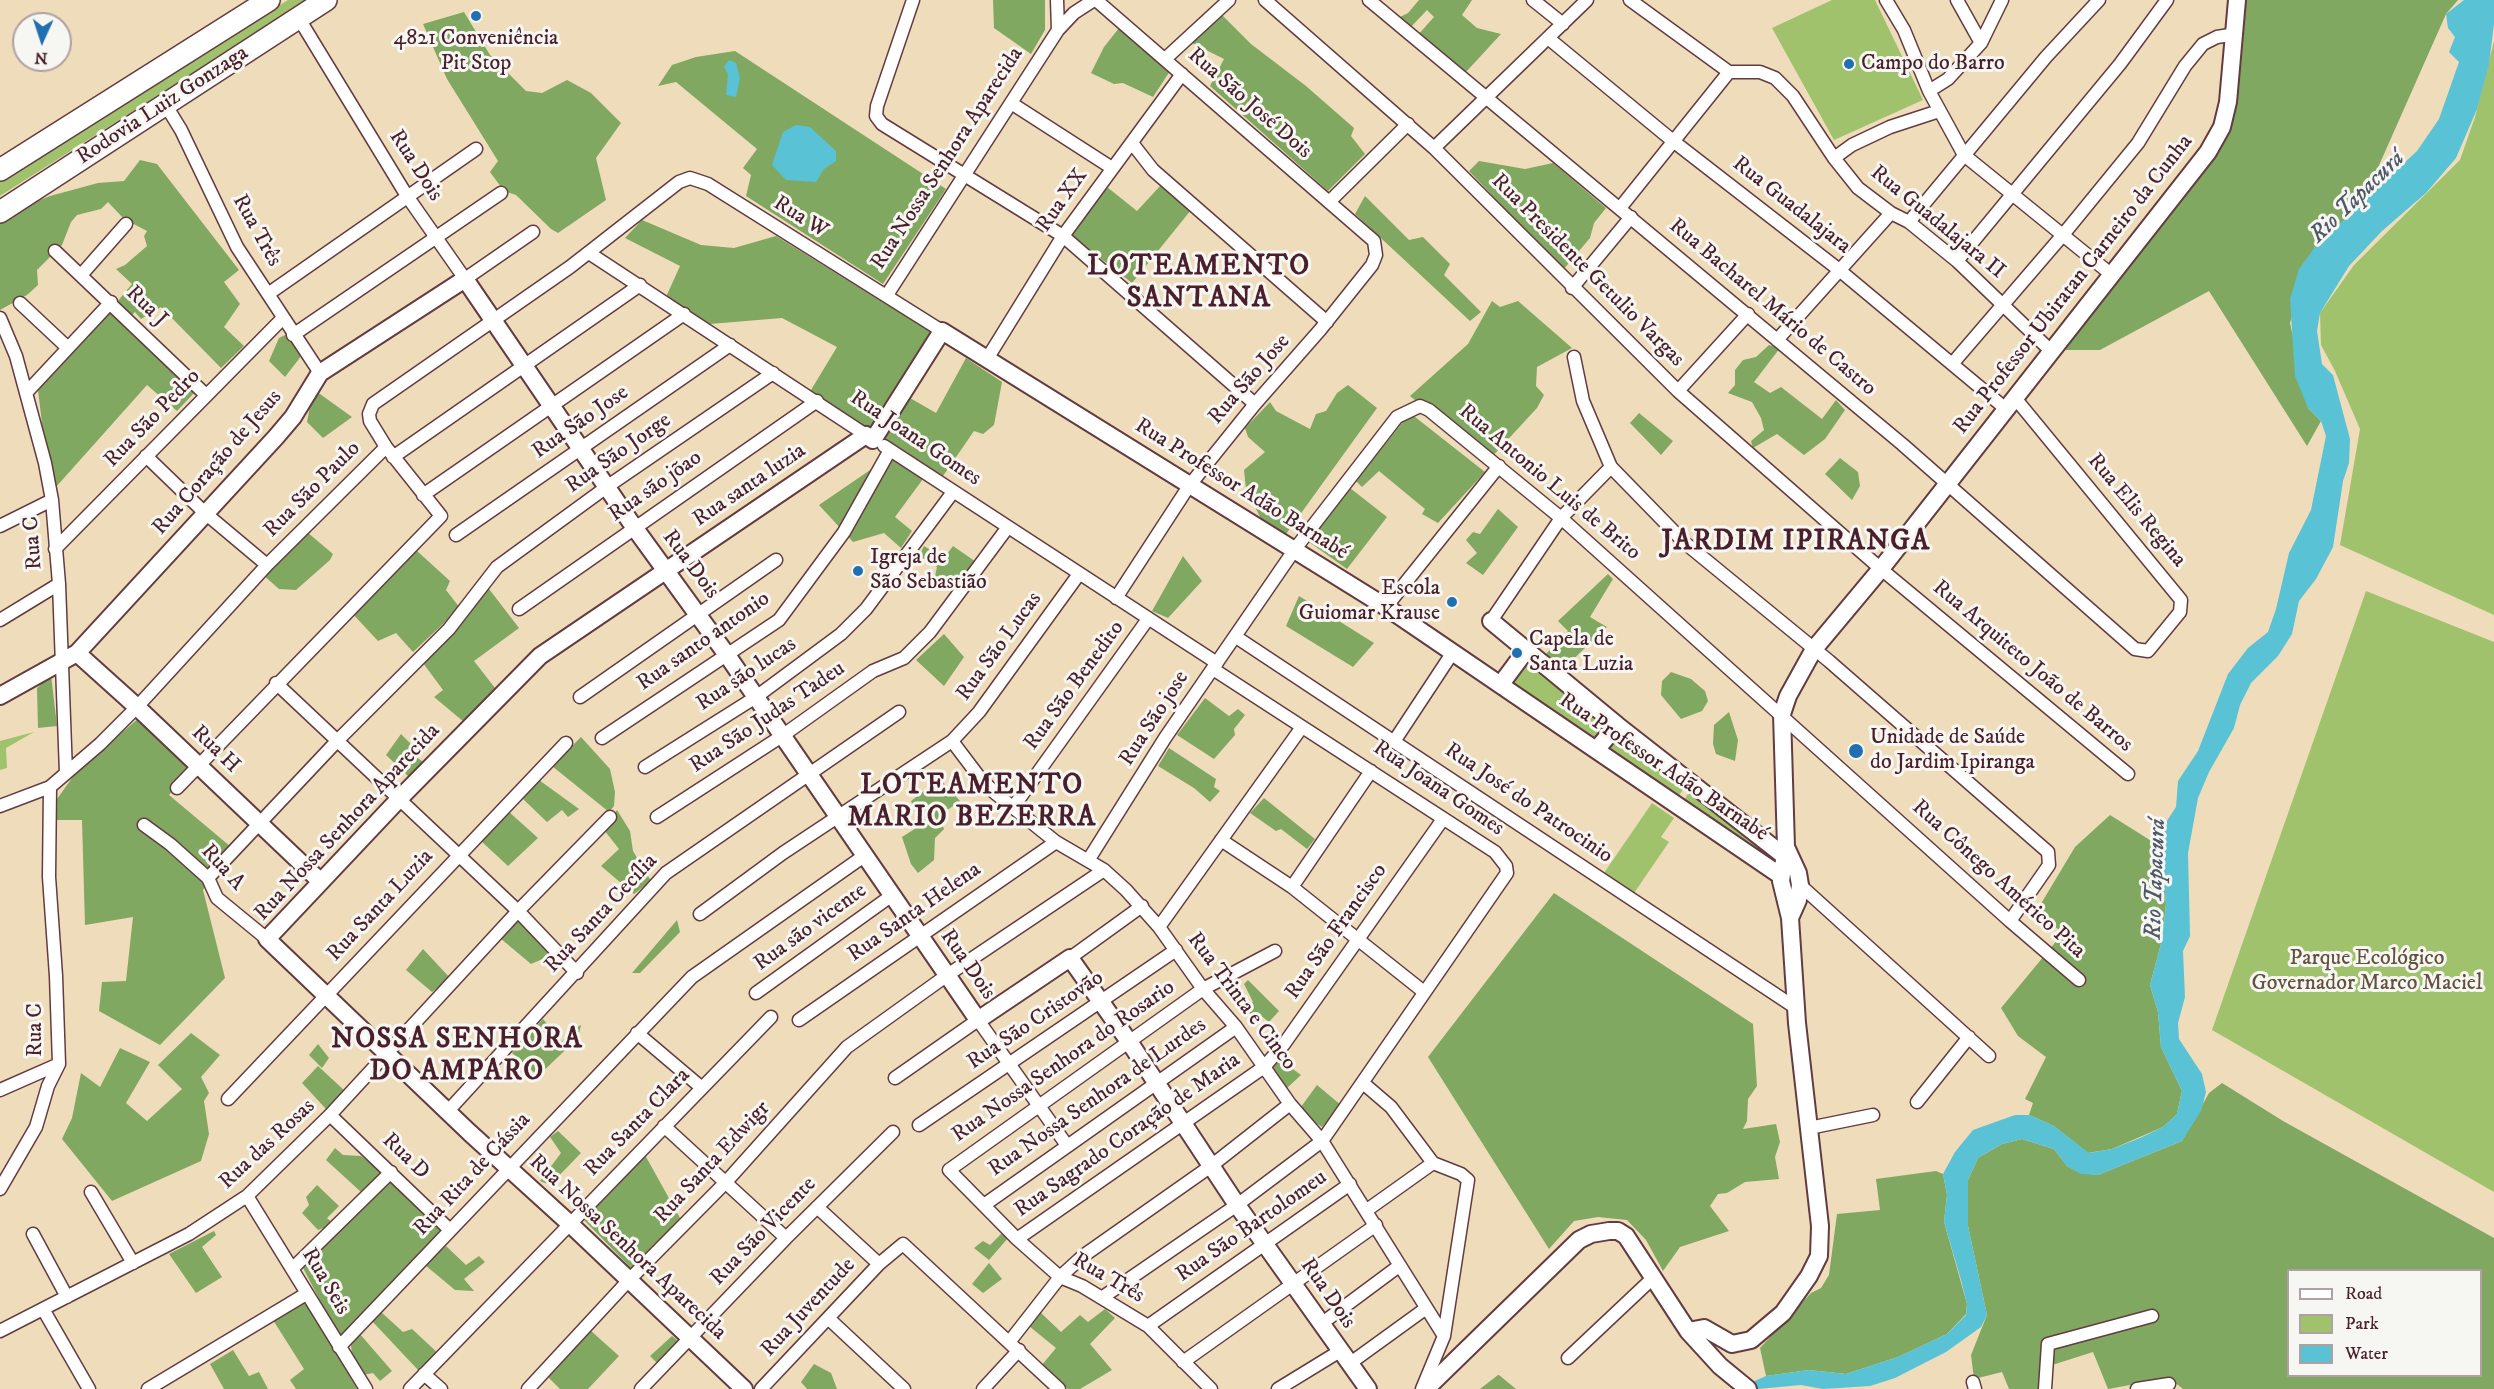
<!DOCTYPE html>
<html>
<head>
<meta charset="utf-8">
<style>
	body { margin:0 }
	#map { position:relative; width:2494px; height:1389px; overflow:hidden; background:#efdcba; font-family:"IM FELL DW Pica",serif }
	canvas { display:block }
	.legend { position:absolute; left:2287px; top:1269px; width:195px; height:108px; box-sizing:border-box; background:#f6f6f2; border:2px solid #b1a0a2; margin:0; padding:8px 10px; list-style:none; font-size:18px; color:#4a1f2b }
	.legend li { display:flex; align-items:center; gap:12px; height:30px }
	.legend b { width:30px; border:2px solid #b1a0a2 }
	.north { position:absolute; left:12px; top:12px; width:60px; height:60px; box-sizing:border-box; background:#f6f6f2; border:2px solid #b1a0a2; border-radius:50%; rotate:183deg; font-size:16px; font-weight:700; line-height:24px; text-align:center; color:#4a1f2b }
	.north::after { content:''; display:block; margin:auto; width:21px; height:27px; background:#1f6fb2; clip-path:polygon(50% 0,100% 100%,50% 72%,0 100%) }
</style>
</head>
<body>
<div id="map">
<canvas width="2494" height="1389"></canvas>
<ul class="legend">
<li><b style="height:8px;background:#fff"></b>Road</li>
<li><b style="height:16px;background:#a0c26c"></b>Park</li>
<li><b style="height:16px;background:#59c2d5"></b>Water</li>
</ul>
<div class="north">N</div>
</div>
<script>
const ctx = document.querySelector('canvas').getContext('2d');
ctx.lineJoin = 'round';
function fillPath(path, color) {
  ctx.fillStyle = color;
  ctx.fill(path, 'evenodd');
}
function toPath(rows) {
  const path = new Path2D();
  for (const r of rows) {
    path.moveTo(r[0], r[1]);
    for (let i = 2; i < r.length; i += 2) path.lineTo(r[i], r[i + 1]);
  }
  return path;
}
function stroke(path, color, width, dash) {
  ctx.strokeStyle = color;
  ctx.lineWidth = width;
  ctx.lineCap = dash ? 'butt' : 'round';
  ctx.setLineDash(dash || []);
  ctx.stroke(path);
}
function label(font, color, halo, rows, align = 'center') {
  ctx.font = font + ' "IM FELL DW Pica",serif';
  ctx.lineWidth = 6;
  ctx.setLineDash([]);
  ctx.textBaseline = 'middle';
  ctx.strokeStyle = halo;
  ctx.fillStyle = color;
  for (const [text, x, y, turn = 0] of rows) {
    ctx.save();
    ctx.translate(x, y);
    ctx.rotate((+turn || 0) * Math.PI / 180);
    ctx.textAlign = isNaN(turn) ? turn : align;
    if (halo) ctx.strokeText(text, 0, 0);
    ctx.fillText(text, 0, 0);
    ctx.restore();
  }
}
fillPath(toPath([
	[288,0,307,0,0,196,0,179],
	[1832,0,1875,0,1923,100,1834,140,1772,28],
	[2494,41,2494,615,2340,545,2360,429,2335,371,2321,345,2320,313,2354,265,2460,160,2475,117],
	[2366,591,2494,642,2494,1192,2212,1030],
	[1525,659,1610,728,1598,741,1509,680],
	[1616,731,1686,785,1678,797,1603,747],
	[34,732,6,748,7,768,0,770,0,741],
	[1689,792,1763,847,1758,852,1683,802],
	[1652,803,1674,818,1661,837,1669,842,1634,893,1604,873]
]), '#a0c26c');
fillPath(toPath([
	[993,0,1045,0,1045,30,1031,54,994,28],
	[1419,0,1472,0,1462,15,1477,28,1501,34,1466,72,1417,36,1434,17,1427,10,1409,29,1400,17,1408,13],
	[2244,0,2458,0,2446,14,2361,206,2315,247,2290,323,2308,408,2321,421,2307,446,2209,291,2100,350,2065,350,2226,136],
	[464,12,490,55,526,91,542,93,567,80,591,93,621,123,596,158,606,200,558,233,551,229,516,195,504,191,490,172,498,161,447,79,423,24],
	[1222,15,1251,44,1306,86,1354,128,1351,136,1365,154,1328,191,1210,86,1224,59,1190,42],
	[1119,28,1172,68,1153,97,1123,83,1114,84,1091,73,1104,47],
	[735,51,946,189,883,284,746,196,751,175,743,168,757,149,676,82,658,86,672,65,696,57],
	[140,160,157,164,239,270,224,282,240,304,224,327,244,346,221,368,161,307,141,319,135,312,131,316,117,302,132,284,116,269,125,265,147,246,144,236,147,231,124,219,108,202,101,209,77,215,71,222,62,245,37,270,38,285,27,295,0,310,0,221,22,207,50,196,98,183,124,181],
	[1479,161,1525,169,1553,163,1606,208,1594,223,1590,238,1563,270,1469,171],
	[1161,185,1191,210,1132,283,1071,235,1107,187,1137,211],
	[1365,196,1409,240,1423,237,1450,264,1444,275,1481,312,1470,321,1355,214],
	[642,220,701,245,734,248,776,236,934,334,872,432,811,390,837,347,782,318,710,324,666,297,680,266,625,238],
	[1492,301,1500,307,1518,301,1572,348,1537,367,1536,386,1544,395,1537,408,1488,461,1410,396,1468,344],
	[109,310,194,393,177,411,147,385,56,487,44,440,38,390],
	[289,333,302,355,285,377,269,361,279,338],
	[1769,345,1780,348,1754,382,1770,393,1781,387,1822,419,1836,400,1845,410,1825,439,1804,455,1777,434,1753,448,1751,441,1764,430,1761,418,1752,402,1728,393,1735,385,1735,370,1743,360,1756,357],
	[966,358,1002,382,994,425,983,434,974,431,943,476,885,439,910,398,936,413],
	[1348,385,1377,408,1286,534,1260,517,1246,489,1244,470,1265,452,1248,437,1245,428,1270,402,1276,411,1310,429,1316,414,1326,411,1337,393],
	[313,389,352,417,323,438,307,422],
	[1410,413,1485,472,1438,523,1422,514,1425,509,1379,471,1362,487,1356,481],
	[1639,413,1673,441,1661,455,1630,423],
	[892,455,923,479,895,517,912,531,901,548,884,533,853,542,819,505],
	[1840,458,1858,472,1860,486,1852,500,1825,474],
	[1350,488,1387,517,1347,569,1309,542],
	[1498,509,1518,527,1483,575,1466,563,1477,553,1466,540,1473,532,1480,534],
	[307,532,333,554,330,560,296,590,279,589,262,574],
	[924,546,944,558,953,546,976,562,955,591,934,581,937,567,919,556],
	[416,550,450,581,446,590,460,608,413,652,396,633,378,641,351,612],
	[1183,556,1202,581,1168,618,1152,611],
	[1608,574,1613,579,1590,617,1607,627,1563,669,1545,655,1568,631,1558,621],
	[486,585,519,628,474,661,495,688,464,722,434,697,443,690,423,663,480,600],
	[1299,596,1374,643,1353,667,1286,626],
	[944,634,964,657,944,686,916,660],
	[1671,672,1691,679,1705,691,1708,701,1702,711,1681,719,1661,695,1662,681],
	[51,675,57,726,38,728,37,688],
	[1205,698,1229,716,1238,709,1245,715,1234,729,1235,735,1214,759,1177,735],
	[1729,712,1738,740,1735,761,1716,754,1713,744,1714,725],
	[139,718,191,768,169,795,231,847,203,890,225,978,160,1045,99,1011,102,982,126,981,133,917,85,925,82,820,53,820,57,799,77,771],
	[401,734,410,743,412,754,426,764,408,776,386,755],
	[581,737,610,769,615,792,614,806,609,812,552,766],
	[1169,748,1216,779,1214,787,1220,791,1210,802,1194,788,1158,766],
	[940,779,960,801,939,816,944,829,935,838,934,860,918,873,911,864,902,837,921,825,911,801],
	[539,780,579,809,568,817,562,810,547,822,522,798],
	[1264,798,1315,839,1307,849,1281,829,1276,831,1250,813],
	[617,810,630,831,633,851,651,881,634,894,601,866,619,849,604,830],
	[508,811,538,838,508,866,481,841],
	[2110,815,2161,847,2166,904,2162,940,2150,985,2158,1012,2161,1047,2182,1091,2177,1114,2163,1127,2112,1149,2088,1153,2054,1126,2029,1115,2033,1103,2025,1099,2046,1057,2018,1036,2001,1008,2063,933,2036,912,2075,847],
	[1554,893,1753,1024,1757,1086,1748,1099,1747,1121,1743,1129,1776,1124,1780,1142,1775,1157,1779,1179,1745,1182,1727,1193,1718,1194,1710,1206,1729,1231,1680,1247,1663,1271,1646,1240,1627,1220,1598,1217,1574,1221,1549,1249,1428,1057],
	[519,915,572,970,552,955,531,964,500,938],
	[677,920,680,932,640,973,632,973],
	[423,949,450,978,432,992,406,970],
	[1248,980,1279,1011,1269,1022,1260,1015,1253,1016,1243,1008,1253,1002,1244,984],
	[543,1019,562,1042,570,1031,581,1025,578,1038,538,1076,512,1053],
	[191,1033,220,1055,201,1077,209,1093,204,1101,209,1134,201,1161,112,1201,62,1139,72,1118,81,1073,100,1087,120,1048,150,1062,126,1103,147,1121,182,1089,158,1065],
	[318,1044,329,1058,322,1068,309,1055],
	[1279,1059,1301,1075,1286,1089,1269,1070],
	[318,1066,346,1092,326,1109,302,1083],
	[2222,1083,2283,1121,2494,1238,2494,1389,2183,1389,2169,1378,2108,1389,2093,1352,2046,1367,2044,1389,2009,1389,2002,1372,1974,1379,1971,1355,1987,1315,1968,1226,1968,1180,1978,1158,2002,1144,2022,1139,2054,1149,2067,1166,2081,1173,2098,1175,2182,1141,2209,1093],
	[2288,1270,2480,1270,2480,1376,2288,1376],
	[1317,1085,1342,1106,1322,1127,1298,1111],
	[558,1131,581,1153,550,1185,540,1181,561,1153,550,1137],
	[335,1148,343,1155,361,1156,384,1173,361,1192,326,1160],
	[645,1155,680,1218,633,1270,584,1220],
	[1936,1171,1943,1174,1947,1195,1944,1222,1967,1304,1966,1314,1947,1334,1898,1357,1846,1374,1809,1370,1766,1376,1760,1348,1811,1293,1821,1288,1829,1275,1837,1214,1880,1210,1876,1179],
	[392,1181,444,1231,340,1339,302,1266],
	[317,1185,339,1206,327,1218,334,1224,318,1230,302,1213,309,1205,306,1197],
	[214,1231,216,1235,202,1247,222,1277,196,1293,169,1254],
	[1003,1232,1008,1238,989,1260,974,1248,983,1241,990,1245],
	[446,1246,466,1265,479,1256,485,1262,464,1279,474,1291,455,1290,425,1265],
	[989,1263,1002,1279,983,1293,972,1284],
	[305,1299,357,1389,296,1389,290,1380,304,1369,273,1320],
	[1105,1309,1115,1318,1090,1344,1112,1370,1080,1389,1068,1389,1041,1366,1056,1348,1029,1326,1039,1311,1061,1332,1080,1315,1088,1322],
	[380,1311,403,1332,412,1329,440,1355,419,1371,371,1320],
	[590,1330,619,1356,588,1389,560,1389,546,1375],
	[359,1333,392,1371,380,1381,373,1373,363,1375,352,1357,351,1344],
	[672,1336,682,1344,658,1364,650,1356],
	[233,1350,249,1376,259,1372,268,1389,224,1389,210,1364],
	[814,1364,831,1373,837,1389,807,1389,801,1382],
	[1499,1375,1516,1389,1480,1389,1498,1375]
]), '#80a860');
fillPath(toPath([
	[2464,0,2494,0,2494,24,2489,64,2477,109,2456,158,2426,193,2382,231,2349,266,2320,313,2317,331,2322,364,2333,375,2350,439,2349,463,2343,481,2333,547,2316,579,2299,601,2292,634,2278,656,2251,683,2240,705,2234,728,2209,772,2198,798,2188,853,2190,936,2183,951,2185,997,2178,1023,2179,1039,2202,1074,2206,1092,2201,1111,2182,1141,2098,1175,2081,1174,2067,1166,2054,1149,2022,1139,2002,1144,1978,1158,1968,1180,1968,1226,1987,1315,1981,1327,1946,1352,1895,1378,1870,1386,1823,1389,1801,1385,1758,1389,1750,1383,1766,1376,1809,1370,1846,1374,1898,1357,1947,1334,1966,1315,1967,1304,1961,1280,1944,1222,1947,1195,1943,1174,1955,1152,1973,1130,2015,1115,2029,1115,2054,1126,2089,1153,2112,1149,2140,1138,2163,1127,2177,1114,2182,1091,2161,1047,2158,1012,2150,985,2162,940,2166,904,2161,852,2163,827,2176,807,2178,781,2198,751,2228,674,2248,648,2268,632,2276,609,2289,553,2311,510,2326,436,2321,421,2308,408,2295,376,2290,299,2299,269,2315,247,2417,151,2439,119,2459,62,2449,52,2455,37,2448,28,2446,14],
	[729,60,736,63,740,78,736,97,726,95,728,74,724,67],
	[796,125,810,127,836,151,836,161,824,169,816,182,786,180,772,165,783,132]
]), '#59c2d5');
const street = toPath([
	[913,0,877,106,876,116,882,124,1063,236,1255,404],
	[1096,0,1374,241,1376,255,1372,265,1320,330,1255,404,1189,486,1116,598],
	[1265,0,1434,148,1678,391,1881,569,2128,774],
	[1369,0,1902,444,2135,649,2148,651,2180,612,2181,600,2015,398],
	[1533,0,1563,24],
	[1630,0,1729,72,1760,72,1775,78,1793,96,1834,158,1858,188,1891,213,1909,222,1957,261,2051,351],
	[1886,0,1904,30,1929,91,1964,155,2112,275],
	[1957,0,1981,43],
	[298,17,407,196,465,279,533,232],
	[1058,30,1074,13,1094,0],
	[1548,38,1673,141,1838,269,2006,409],
	[1165,59,1229,0],
	[1929,91,1948,79,1981,43,2002,0],
	[1011,103,1112,168],
	[165,104,181,130,237,247,320,373],
	[1132,143,1153,170,1327,322],
	[1434,148,1587,0],
	[1834,158,1852,145,1890,127,1939,111],
	[1329,202,1408,124],
	[1620,208,1729,72],
	[1909,222,2046,57,2099,0],
	[55,251,206,395],
	[589,253,866,435],
	[1957,261,2120,64,2167,0],
	[82,274,126,224],
	[1572,288,1631,217],
	[268,294,476,149],
	[887,295,1058,30,1057,0],
	[20,303,68,348],
	[0,318,16,356,45,463,52,500,59,584,66,773],
	[293,335,501,193],
	[1777,340,1891,213],
	[1574,357,1583,401,1611,467,1685,543,1829,661,2048,852,2049,865,2010,921],
	[987,359,1063,236,1182,74],
	[1952,364,2062,236,2138,143,2185,66,2203,44,2217,37,2236,34],
	[1678,391,1748,314],
	[26,393,111,302],
	[884,446,1217,663],
	[146,456,205,513,267,565],
	[393,457,640,285],
	[423,495,684,314],
	[0,526,52,500],
	[456,535,730,345],
	[55,549,282,319],
	[1386,607,1499,466],
	[519,609,817,401],
	[0,620,59,584],
	[1491,621,1561,518,1611,467],
	[1236,637,1796,1008],
	[276,683,518,911,577,973],
	[580,697,776,560],
	[602,738,779,620,844,532,890,450],
	[1395,740,1453,652],
	[952,741,980,778,995,793,1056,842,1104,870,1126,890,1159,927,1203,989,1236,1027,1290,1104,1322,1141,1444,1336],
	[645,767,756,697,841,634,866,609,953,492],
	[177,788,441,516,386,447,370,421,369,414,373,404,570,267,679,182,690,178,708,184,942,331],
	[0,806,50,787,100,744,137,707,267,565,386,447],
	[1014,806,1148,619],
	[657,817,782,736,873,671,904,658,930,632,1008,527],
	[144,825,170,844,208,878,217,898,267,939],
	[1221,840,1292,887,1424,992],
	[1089,859,1165,738,1295,549,1397,417,1420,406,1429,410,1561,518,2010,921,2079,980],
	[208,878,338,740,449,629,497,567,608,486,773,373],
	[1800,885,1989,1056],
	[1292,887,1371,771],
	[700,914,783,853,952,741,979,712,1079,574],
	[1159,927,1302,727],
	[1070,958,1142,906],
	[756,993,891,896],
	[799,1020,1056,842],
	[637,1033,702,1088],
	[895,1078,978,1020,1066,1144],
	[1363,1083,1391,1107,1433,1163,1461,1174,1468,1180,1444,1336,1422,1389],
	[0,1090,59,1064],
	[228,1099,566,743],
	[1917,1102,1969,1037],
	[448,1111,666,873,899,712],
	[330,1115,450,1230],
	[919,1125,1176,950],
	[664,1126,786,1238],
	[1809,1128,1873,1115],
	[0,1189,36,1127,48,1086,59,1064,56,976,49,877,50,787],
	[91,1192,133,1263],
	[247,1196,366,1389],
	[984,1205,1236,1027],
	[1367,1210,1433,1163],
	[33,1234,67,1297],
	[1017,1239,1264,1067,1284,1044,1443,819],
	[879,1264,903,1244,1059,1389],
	[293,1268,391,1172],
	[1103,1297,1237,1205,1322,1141,1507,873,1506,866,1495,852,1213,669],
	[43,1309,89,1389],
	[828,1318,904,1389],
	[1321,1324,1399,1266],
	[1148,1326,1350,1184],
	[0,1331,189,1234,247,1196,330,1115,518,911,610,817],
	[1010,1341,1060,1277,1083,1256,1211,1166,1290,1104],
	[339,1347,692,977,864,856],
	[1568,1358,1654,1277],
	[1183,1362,1376,1225],
	[1349,1364,1425,1309],
	[424,1374,441,1389],
	[1973,1382,1975,1389],
	[148,1389,306,1294],
	[410,1389,771,1017],
	[528,1389,629,1280,726,1182,847,1047,946,976,1104,870],
	[641,1389,786,1238,893,1132],
	[761,1389,879,1264,817,1207],
	[983,1389,1019,1350],
	[1211,1389,1148,1326,1082,1286,1060,1277,1017,1239,949,1170,1203,989,1275,951],
	[1278,1389,1340,1351],
	[2045,1389,2048,1344,2152,1316],
	[2137,1389,2169,1384]
]);
const secondary = toPath([
	[1491,621,1617,725,1783,855],
	[77,653,137,707,320,881],
	[1501,684,1527,649],
	[0,696,77,653,276,437,293,417,320,373,465,279,634,527,727,655,978,1020,1070,958,1130,1043,1237,1205,1368,1389],
	[1597,749,1617,725],
	[1786,847,1798,873,1800,885,1798,900,1790,918],
	[1688,1331,1704,1328,1732,1344,1751,1340,1783,1313,1809,1276,1819,1256,1820,1226,1797,1023,1790,918,1781,881,1786,847,1782,714,1788,696,1814,649,1880,570,2208,152,2222,127,2228,102,2237,0],
	[744,1389,569,1223,470,1133,267,939,400,798,540,656,866,435,873,440,942,331,1386,607,1781,876],
	[1426,1389,1579,1240,1591,1234,1609,1231,1618,1231,1626,1236,1688,1331,1720,1366,1748,1389]
]);
const highway = toPath([
	[0,170,269,0],
	[0,212,326,0]
]);
stroke(street, '#633b40', 15);
stroke(secondary, '#633b40', 20);
stroke(highway, '#633b40', 24);
stroke(street, '#fff', 12);
stroke(secondary, '#fff', 16);
stroke(highway, '#fff', 21);
for (const [x, y, r, color] of [
	[476,16,6,"#1f6fb2"],
	[1849,64,6,"#1f6fb2"],
	[858,571,6,"#1f6fb2"],
	[1452,602,6,"#1f6fb2"],
	[1517,653,6,"#1f6fb2"],
	[1856,751,8,"#1f6fb2"]
]) {
  const dot = new Path2D();
  dot.arc(x, y, r, 0, 2 * Math.PI);
  ctx.fillStyle = color;
  ctx.fill(dot);
  stroke(dot, '#f6f6f2', 2);
}
label('22px', '#4a1f2b', '#f6f6f2', [
	["4821 Conveniência",476,39,"center"],
	["Pit Stop",476,64,"center"],
	["Campo do Barro",1861,64],
	["Igreja de",870,558],
	["São Sebastião",870,583],
	["Escola",1440,589,"right"],
	["Guiomar Krause",1440,614,"right"],
	["Capela de",1529,640],
	["Santa Luzia",1529,665],
	["Unidade de Saúde",1870,738],
	["do Jardim Ipiranga",1870,763]
], 'left');
label('22px', '#4a1f2b', '#f6f6f2', [
	["Rua São José Dois",1249,104,41],
	["Rodovia Luiz Gonzaga",163,106,-33],
	["Rua Nossa Senhora Aparecida",948,159,-57],
	["Rua Dois",415,166,57],
	["Rua XX",1063,201,-55],
	["Rua Guadalajara",1791,206,38],
	["Rua W",800,218,32],
	["Rua Guadalajara II",1937,223,39],
	["Rua Três",256,231,61],
	["Rua Presidente Getulio Vargas",1587,271,45],
	["Rua Professor Ubiratan Carneiro da Cunha",2074,285,-52],
	["Rua J",146,307,44],
	["Rua Bacharel Mário de Castro",1772,308,40],
	["Rua São Jose",1250,380,-49],
	["Rua São Pedro",153,419,-46],
	["Rua São Jose",581,423,-35],
	["Rua Joana Gomes",915,439,34],
	["Rua São Jorge",619,454,-35],
	["Rua Coração de Jesus",218,463,-49],
	["Rua Antonio Luis de Brito",1549,483,40],
	["Rua santa luzia",750,486,-34],
	["Rua são jõao",656,487,-35],
	["Rua São Paulo",313,490,-45],
	["Rua Professor Adão Barnabé",1241,490,32],
	["Rua Elis Regina",2136,511,50],
	["Rua C",34,543,-94],
	["Rua Dois",690,565,53],
	["Rua santo antonio",704,642,-35],
	["Rua São Lucas",1000,647,-54],
	["Rua Arquiteto João de Barros",2032,667,40],
	["Rua são lucas",747,675,-34],
	["Rua São Benedito",1075,686,-54],
	["Rua São Judas Tadeu",768,718,-34],
	["Rua São jose",1155,719,-57],
	["Rua H",215,750,44],
	["Rua Professor Adão Barnabé",1663,768,34],
	["Rua Joana Gomes",1438,789,34],
	["Rua José do Patrocinio",1528,804,34],
	["Rua Nossa Senhora Aparecida",348,823,-47],
	["Rua A",222,868,48],
	["Rua Cônego Américo Pita",1998,880,42],
	["Rua Santa Luzia",381,906,-47],
	["Rua Santa Helena",915,913,-35],
	["Rua Santa Cecília",602,914,-47],
	["Rua são vicente",811,928,-36],
	["Rua São Francisco",1337,932,-55],
	["Rua Dois",967,965,55],
	["Rua Trinta e Cinco",1241,1002,53],
	["Rua São Cristovão",1036,1021,-34],
	["Rua C",36,1030,-90],
	["Rua Nossa Senhora do Rosario",1064,1062,-35],
	["Rua Nossa Senhora de Lurdes",1098,1098,-35],
	["Rua Santa Clara",638,1123,-46],
	["Rua Sagrado Coração de Maria",1128,1136,-35],
	["Rua das Rosas",268,1145,-43],
	["Rua D",405,1157,44],
	["Rua Santa Edwigr",713,1163,-47],
	["Rua Rita de Cássia",473,1175,-47],
	["Rua São Bartolomeu",1252,1227,-35],
	["Rua São Vicente",764,1232,-46],
	["Rua Nossa Senhora Aparecida",627,1248,43],
	["Rua Três",1108,1279,30],
	["Rua Seis",325,1282,59],
	["Rua Dois",1327,1294,55],
	["Rua Juventude",809,1308,-47]
]);
label('22px', '#64503e', '#f6f6f2', [
	["Parque Ecológico",2367,959],
	["Governador Marco Maciel",2367,984]
]);
label('italic 24px', '#4f5866', '#f6f6f2', [
	["Rio Tapacurá",2358,198,-44],
	["Rio Tapacurá",2157,879,-88]
]);
ctx.letterSpacing = '1.5px';
label('bold 28px', '#4a1f2b', '#f6f6f2', [
	["LOTEAMENTO",1199,268],
	["SANTANA",1199,300],
	["JARDIM IPIRANGA",1796,543],
	["LOTEAMENTO",972,787],
	["MARIO BEZERRA",972,819],
	["NOSSA SENHORA",457,1041],
	["DO AMPARO",457,1073]
]);
ctx.letterSpacing = '0px';
</script>
</body>
</html>
